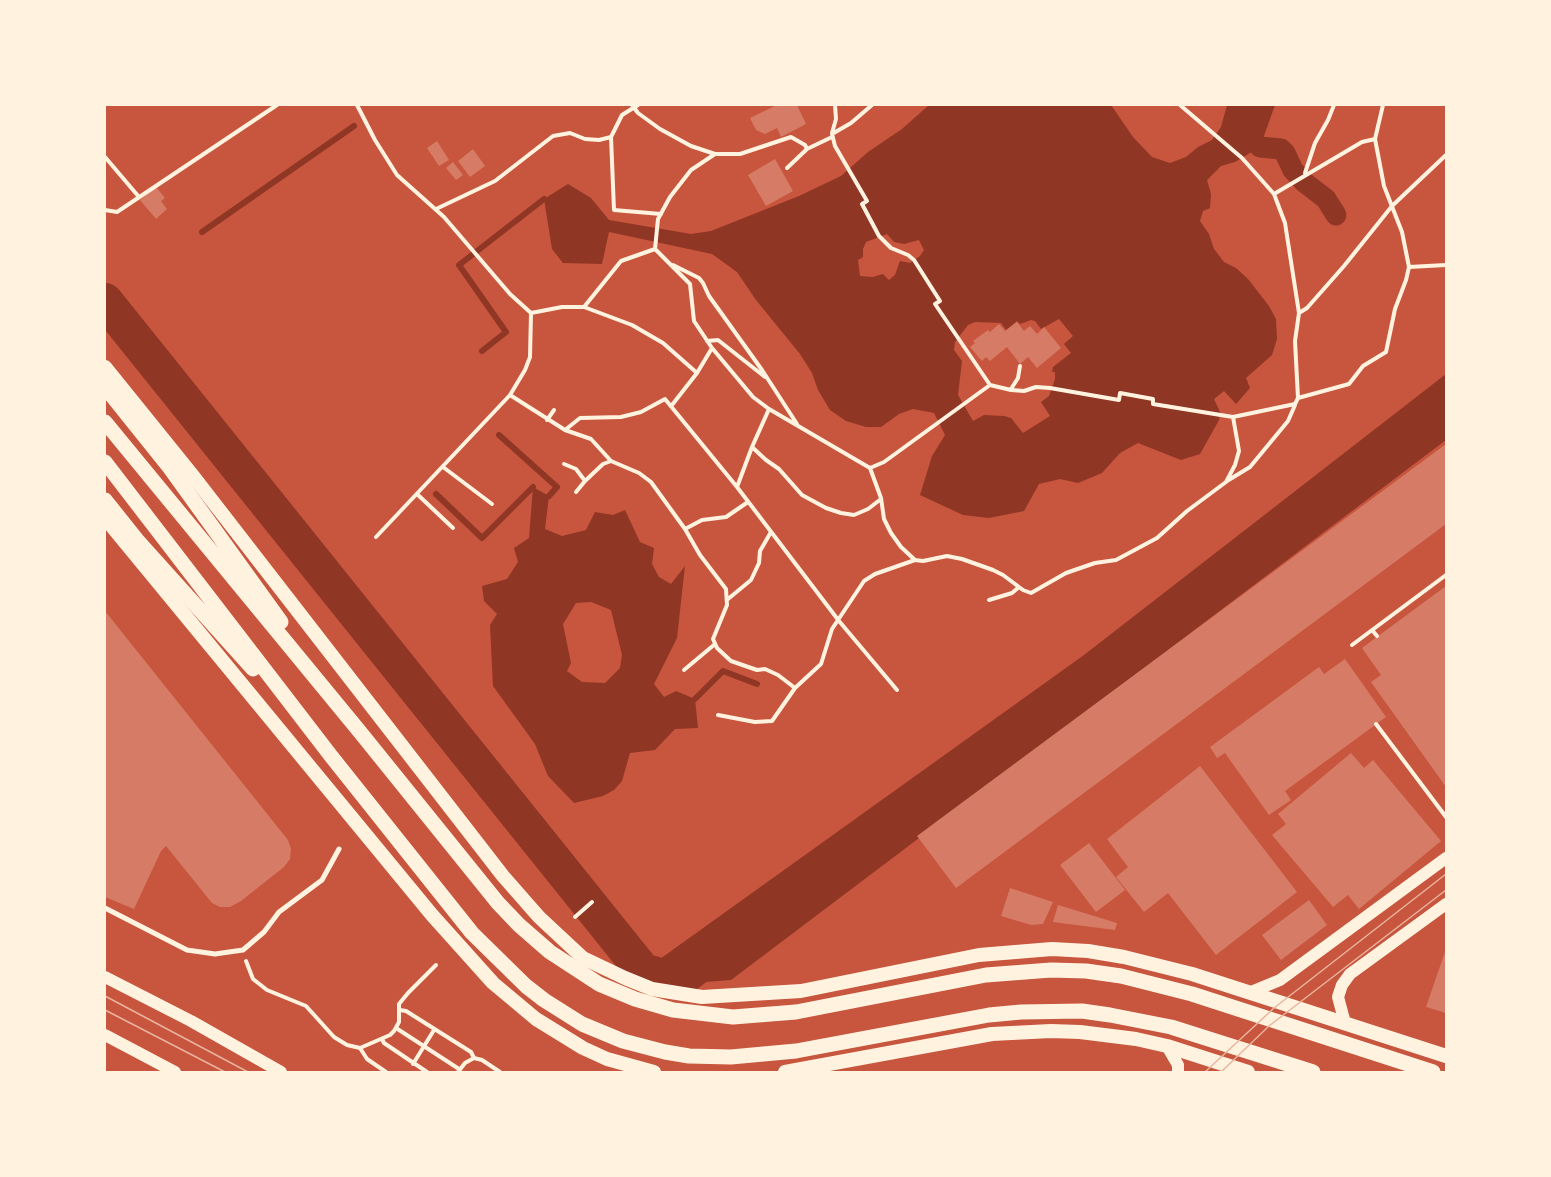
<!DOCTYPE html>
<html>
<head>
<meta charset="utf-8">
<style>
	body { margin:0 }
	#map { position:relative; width:1551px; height:1177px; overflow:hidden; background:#c8553d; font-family:"Public Sans",sans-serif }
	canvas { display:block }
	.frame { position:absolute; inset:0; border:106px solid #fff3e0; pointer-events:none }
</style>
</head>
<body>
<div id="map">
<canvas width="1551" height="1177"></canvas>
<div class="frame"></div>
</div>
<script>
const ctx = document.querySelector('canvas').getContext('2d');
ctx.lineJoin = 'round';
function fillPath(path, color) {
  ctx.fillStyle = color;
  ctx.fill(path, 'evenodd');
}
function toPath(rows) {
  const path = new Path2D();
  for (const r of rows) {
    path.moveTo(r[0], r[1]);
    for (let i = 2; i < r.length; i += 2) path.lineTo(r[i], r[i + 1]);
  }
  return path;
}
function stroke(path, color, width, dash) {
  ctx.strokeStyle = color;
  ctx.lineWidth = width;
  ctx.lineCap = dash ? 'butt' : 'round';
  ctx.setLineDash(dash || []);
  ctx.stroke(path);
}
fillPath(toPath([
	[929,105,1111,105,1133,137,1152,157,1170,163,1186,157,1198,147,1212,140,1221,127,1227,105,1275,105,1260,147,1235,162,1221,166,1207,180,1211,194,1210,208,1203,211,1200,221,1209,234,1214,249,1224,262,1236,268,1248,279,1269,306,1276,319,1277,339,1272,355,1246,378,1250,388,1236,404,1224,391,1214,399,1220,412,1219,420,1200,454,1181,460,1138,443,1120,453,1102,473,1078,483,1060,479,1039,484,1024,511,989,518,963,515,920,495,932,456,945,435,934,413,913,409,899,414,881,427,866,427,846,421,830,410,818,390,812,373,800,354,756,300,737,272,712,254,609,232,602,264,563,263,552,249,544,199,568,184,591,198,609,220,691,234,711,231,799,196,841,176,868,152,902,129],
	[887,234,894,242,904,244,919,240,924,250,920,256,910,263,900,261,895,275,889,280,883,274,873,277,860,276,858,260,863,257,863,249,866,242],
	[1059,319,1073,336,1064,344,1071,353,1053,367,1052,372,1055,372,1055,379,1049,396,1041,402,1050,416,1023,433,1011,418,1004,416,984,415,973,421,958,395,962,361,954,350,955,342,968,325,975,322,1001,323,1006,330,1017,321,1020,324,1031,320,1035,321,1041,329],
	[1446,374,1446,440,731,980,692,983,646,969,1084,655],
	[533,487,549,496,545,529,562,536,586,530,595,512,613,515,625,510,640,542,654,548,652,564,659,577,671,584,685,566,677,638,654,684,664,697,676,691,695,699,698,728,675,729,655,750,630,753,622,781,614,790,603,796,574,803,548,776,535,744,493,686,490,625,497,614,484,601,482,586,507,579,518,562,514,548,529,538],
	[591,602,611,610,622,655,620,668,605,683,582,682,567,671,571,663,563,624,576,603]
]), '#8f3625');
stroke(toPath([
	[202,232,354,126],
	[482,351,506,332,459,265,544,199],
	[499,435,557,487,549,496],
	[436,494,482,538,533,487],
	[695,699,723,671,757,684]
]), '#8f3625', 6);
stroke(toPath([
	[1260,147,1281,149,1285,153,1293,170,1304,182,1326,199,1336,215]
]), '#8f3625', 21);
stroke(toPath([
	[105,301,643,971,678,981,719,950]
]), '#8f3625', 36);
fillPath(toPath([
	[777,105,797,105,806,124,781,137,777,128,765,134,756,130,750,118],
	[437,141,449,160,439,166,427,148],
	[473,149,485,166,470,177,458,161],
	[775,159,793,191,766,206,748,175],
	[453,162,463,175,456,180,446,168],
	[156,187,165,198,161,201,167,209,156,219,140,200],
	[1017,322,1024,331,1030,326,1037,334,1044,327,1061,348,1037,368,1028,357,1020,364,1007,347,990,361,986,357,982,361,970,347,975,343,973,341,988,330,990,332,999,324,1005,331],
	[1446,444,1446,524,956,888,917,836],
	[1446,586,1446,787,1371,682,1381,675,1362,648],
	[105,611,288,840,291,849,290,859,284,867,241,901,230,907,220,907,212,903,166,846,161,851,134,909,105,897],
	[1345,659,1386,717,1285,791,1291,800,1269,815,1225,753,1217,758,1210,747,1319,667,1324,674],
	[1351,753,1364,768,1373,760,1441,841,1359,909,1348,895,1333,907,1272,835,1286,824,1278,814],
	[1200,766,1297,892,1216,955,1168,893,1144,912,1116,877,1128,867,1107,839],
	[1089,843,1125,890,1096,912,1060,865],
	[1010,888,1053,902,1043,924,1031,925,1001,916],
	[1309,900,1327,925,1281,960,1262,935],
	[1058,905,1117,923,1115,930,1053,922],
	[1446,949,1446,1013,1426,1007]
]), '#d67c66');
stroke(toPath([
	[357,105,375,140,397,175,444,217,510,294,531,313,562,307,584,307,632,325,663,343,697,373,712,348,753,397,769,409,870,468,884,462,990,385],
	[632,105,638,113,660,129,691,146,715,154,740,154,791,137,805,145,807,149,832,137],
	[638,105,622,115,611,137,614,210,661,214],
	[872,105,851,123,832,134,835,146,867,201,862,204,879,236,891,248,908,255,914,260,940,301,935,304,990,385,1011,390,1024,391,1036,387,1050,388,1119,400,1120,393,1153,399,1153,404,1233,417,1295,404,1298,398,1295,341,1299,313,1307,308,1344,266,1392,206,1446,155],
	[1180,105,1242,158,1274,194,1285,223,1299,313],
	[832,133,836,119,835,105],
	[105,157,139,197],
	[787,168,807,149],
	[1305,173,1315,143,1328,120,1334,105],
	[1274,194,1362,142,1375,139],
	[436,209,495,181,553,136,570,133,585,139,599,140,611,137],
	[105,210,117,212,277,105],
	[673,265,699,278,703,283,709,296,762,370,797,424],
	[1409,267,1446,265],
	[584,307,621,261,655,249],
	[707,341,718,340,765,377],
	[712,348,694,321,690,284,655,249,658,219,670,197,691,170,715,154],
	[1011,389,1018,378,1020,366],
	[510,395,565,430,591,439,611,461,639,473,651,482,685,529,700,555,726,589,727,605,713,639,717,648,731,661,757,670,765,669,778,675,795,688],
	[1298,398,1349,384,1363,366,1386,352,1395,309,1406,280,1409,267,1402,232,1384,186,1375,139,1383,105],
	[672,405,697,373],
	[547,420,554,410],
	[565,430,580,418,621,417,641,412,665,399,737,487,839,621,897,690],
	[752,447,766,460,779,469,802,495,826,508,841,513,854,515,868,509,881,499],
	[564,464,576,469,585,481,603,464,611,461],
	[443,467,492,504],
	[870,468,881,498,884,519,891,533,901,547,915,560,923,561,947,556,962,559,993,570,1003,575,1023,590,1031,593,1066,573,1095,563,1116,560,1157,538,1187,511,1226,482,1235,465,1239,451,1233,417],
	[1227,481,1250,467,1288,421,1295,405],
	[737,487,752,447,769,409],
	[576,492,585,481],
	[417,494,453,528],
	[685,529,702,520,726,517,748,502],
	[376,537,510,395,525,370,530,357,531,313],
	[728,599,751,580,759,563,760,551,771,532],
	[989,600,1012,593,1019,587],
	[1372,630,1377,636],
	[1352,645,1446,575],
	[684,670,715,644],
	[718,715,755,722,772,721,795,688,821,664,832,629,864,581,875,574,915,560],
	[1376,724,1446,817],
	[575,917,592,902],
	[246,961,253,979,267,990,306,1006,334,1037,347,1045,360,1048,367,1059,386,1072],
	[400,1010,406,1011,471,1052,474,1058],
	[396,1028,459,1069],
	[382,1039,384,1043,427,1072],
	[360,1048,390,1035,394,1031,399,1022,399,1004,408,993,436,965],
	[413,1064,434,1030],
	[458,1072,465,1063,474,1058,482,1060,500,1072]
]), '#fff3e0', 4);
stroke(toPath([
	[105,908,187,950,215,954,243,950,264,932,279,912,322,880,339,849]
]), '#fff3e0', 5);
stroke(toPath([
	[105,977,191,1021,281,1072],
	[1251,992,1280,980,1446,858],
	[1345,1023,1338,997,1342,985,1350,974,1446,904],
	[105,1035,175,1072],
	[1167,1046,1178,1065,1178,1072]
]), '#fff3e0', 12);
stroke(toPath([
	[105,367,193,476,503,876,539,917,583,958,625,978,652,989,702,997,801,991,979,955,1052,949,1088,951,1124,957,1192,974,1446,1056],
	[105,518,432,915,493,983,536,1019,583,1048,607,1059,654,1072],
	[785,1072,992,1034,1051,1031,1080,1032,1136,1039,1167,1046,1248,1072]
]), '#fff3e0', 14);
stroke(toPath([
	[105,387,170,468,281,622],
	[105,422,360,732,498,903,519,925,550,952,599,984,635,999,673,1010,733,1017,796,1012,986,975,1051,970,1086,971,1121,976,1192,994,1433,1072],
	[105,462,331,756,472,933,526,986,544,1000,582,1024,623,1041,665,1052,689,1056,731,1057,796,1051,989,1015,1021,1012,1082,1011,1110,1015,1171,1027,1313,1072],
	[105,500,137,540,253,669]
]), '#fff3e0', 15);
stroke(toPath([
	[105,996,248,1072],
	[105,1010,225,1072],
	[1205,1072,1274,1008,1446,874],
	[1221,1072,1269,1026,1446,890]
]), '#e9b49f', 1.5);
</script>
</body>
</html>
